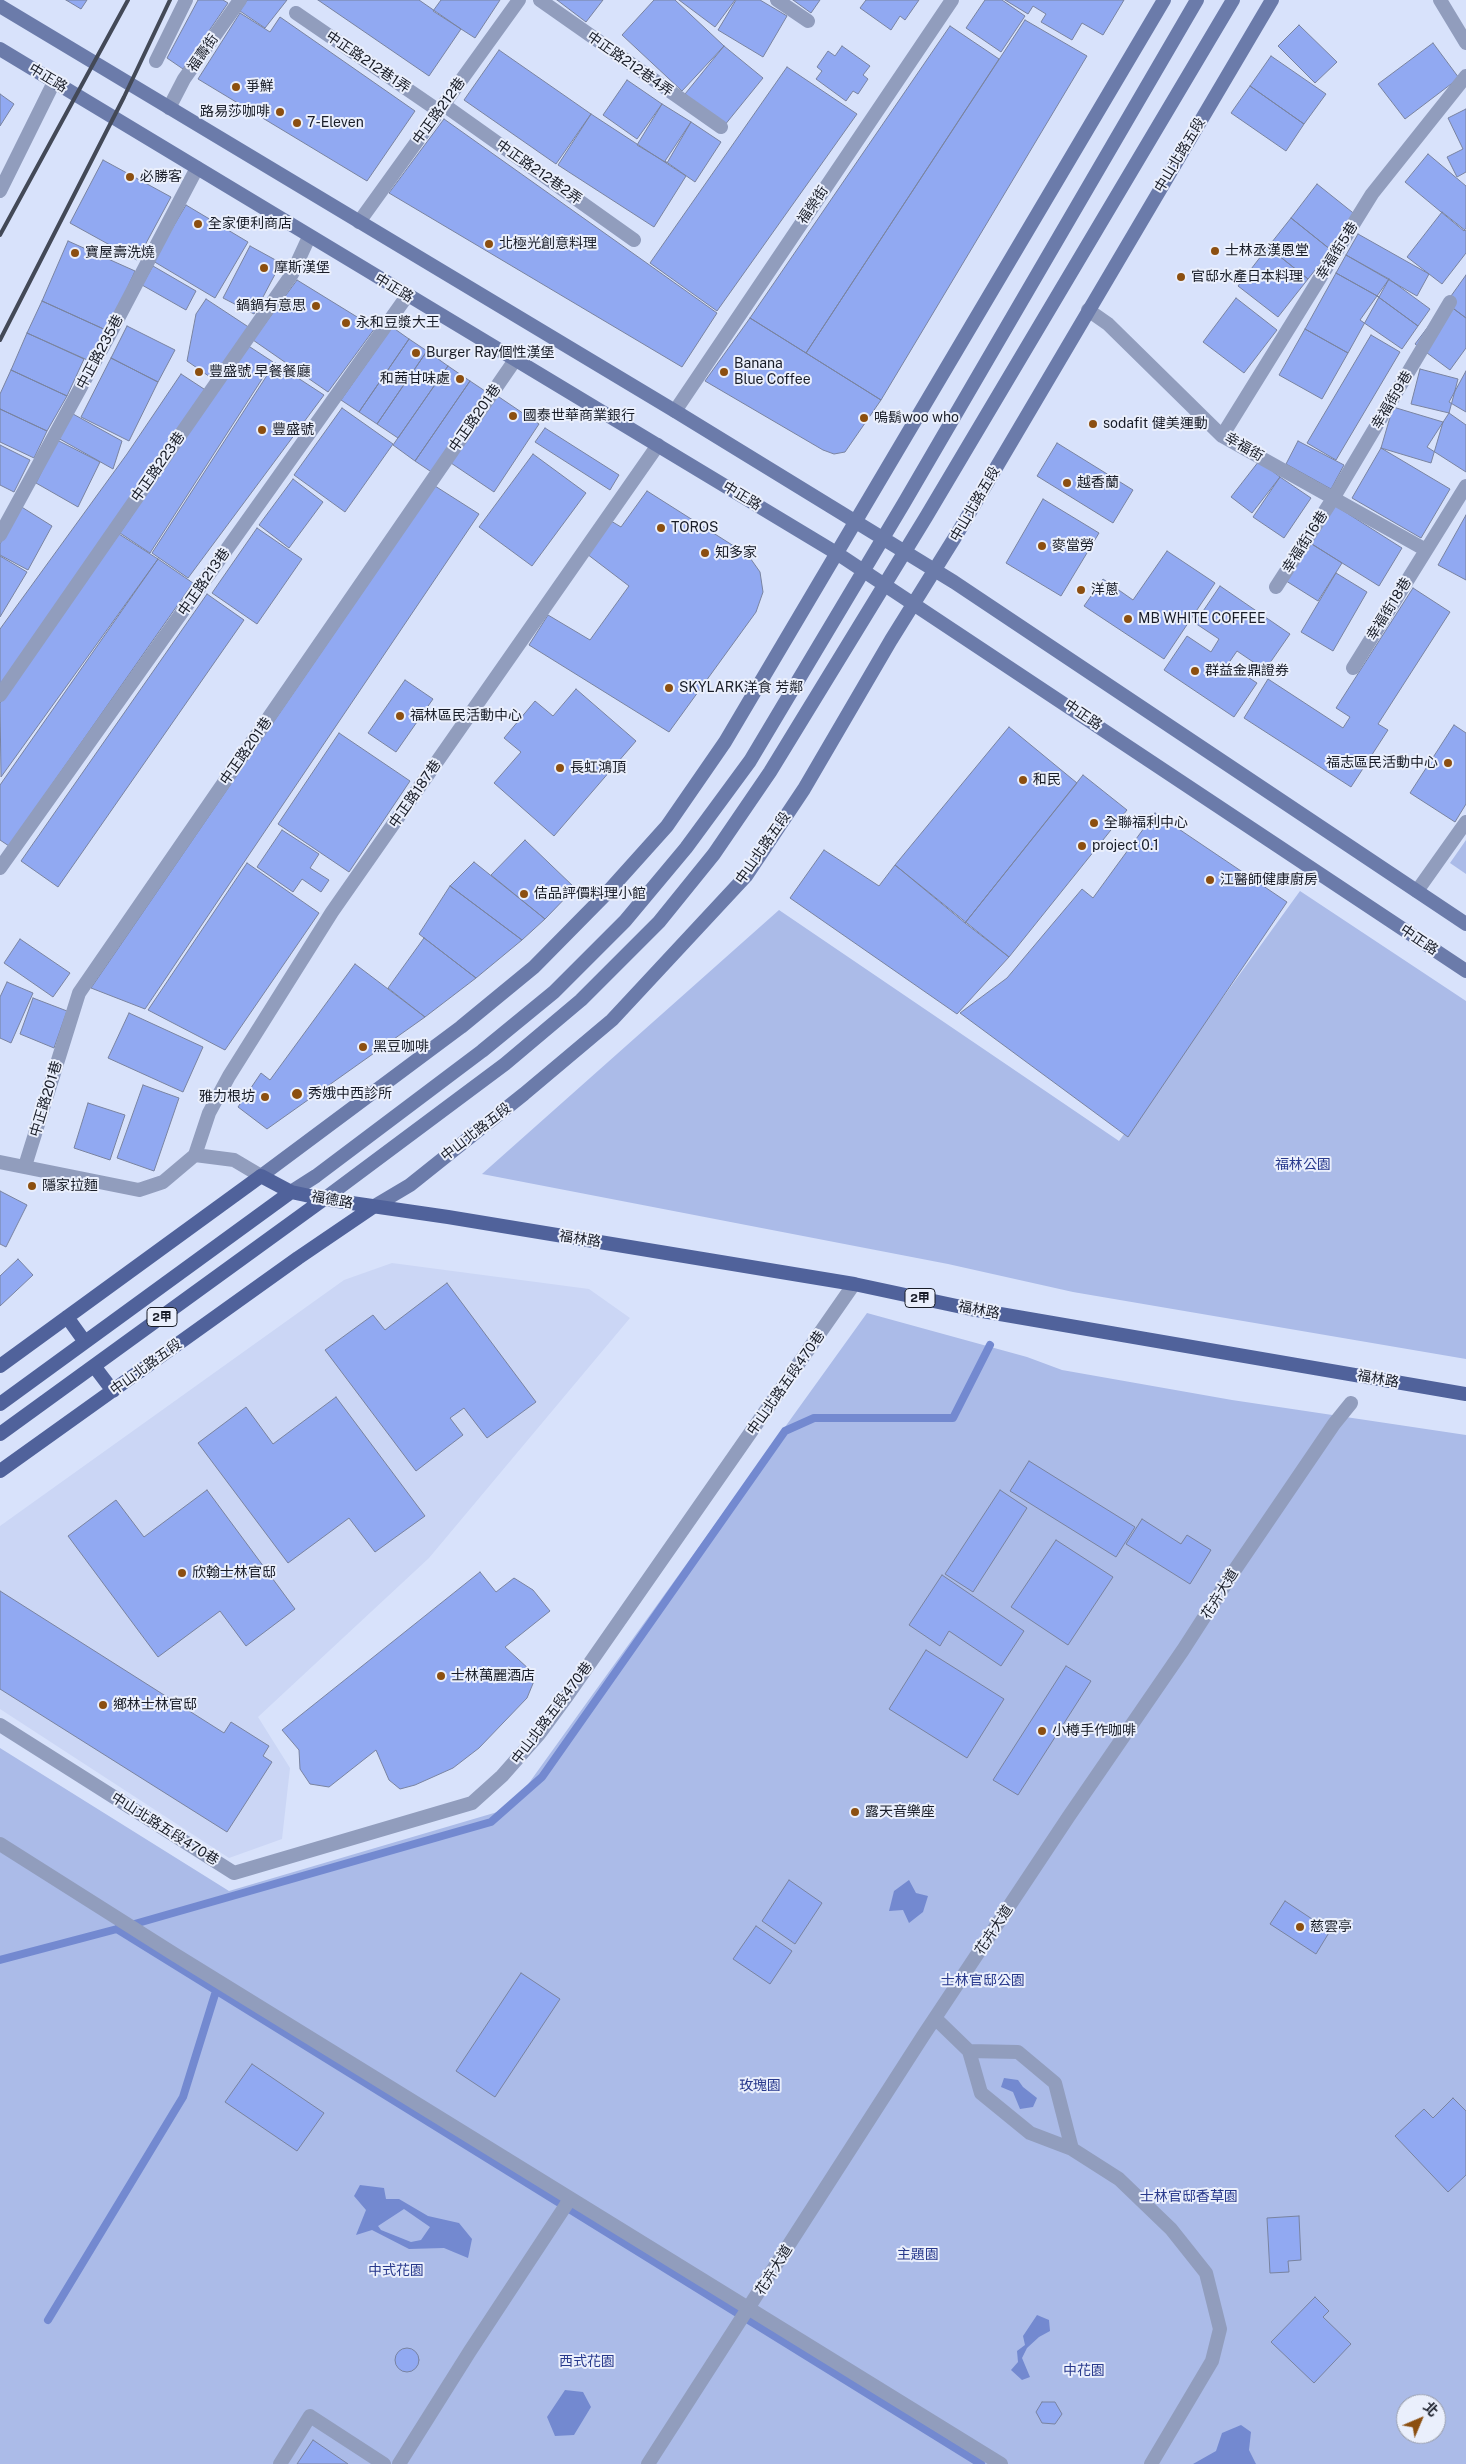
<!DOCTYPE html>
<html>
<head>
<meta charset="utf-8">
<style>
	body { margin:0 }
	#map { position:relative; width:1466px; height:2464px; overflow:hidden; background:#d8e2fb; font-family:"Public Sans","Noto Sans TC",sans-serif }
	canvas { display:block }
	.north { position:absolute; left:1396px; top:2394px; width:50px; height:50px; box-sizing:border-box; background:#eaeffc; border:1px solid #969ba7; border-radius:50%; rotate:45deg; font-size:14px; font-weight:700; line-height:20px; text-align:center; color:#181c27 }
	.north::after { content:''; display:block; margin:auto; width:18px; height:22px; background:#8c4f10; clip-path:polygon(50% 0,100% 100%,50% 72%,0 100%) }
</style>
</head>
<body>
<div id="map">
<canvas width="1466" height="2464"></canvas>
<div class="north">北</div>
</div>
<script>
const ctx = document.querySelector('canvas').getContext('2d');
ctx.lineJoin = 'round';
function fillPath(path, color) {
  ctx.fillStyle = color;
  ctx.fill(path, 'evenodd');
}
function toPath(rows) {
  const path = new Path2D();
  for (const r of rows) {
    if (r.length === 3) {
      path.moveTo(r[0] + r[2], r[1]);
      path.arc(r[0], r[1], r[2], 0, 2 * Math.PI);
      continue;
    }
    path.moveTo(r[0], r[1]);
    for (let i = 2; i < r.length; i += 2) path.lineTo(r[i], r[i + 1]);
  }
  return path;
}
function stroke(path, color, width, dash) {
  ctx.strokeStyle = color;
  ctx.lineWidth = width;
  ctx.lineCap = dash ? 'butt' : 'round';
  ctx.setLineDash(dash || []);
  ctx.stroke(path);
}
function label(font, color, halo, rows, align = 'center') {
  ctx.font = font + ' "Public Sans","Noto Sans TC",sans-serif';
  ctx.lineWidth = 4;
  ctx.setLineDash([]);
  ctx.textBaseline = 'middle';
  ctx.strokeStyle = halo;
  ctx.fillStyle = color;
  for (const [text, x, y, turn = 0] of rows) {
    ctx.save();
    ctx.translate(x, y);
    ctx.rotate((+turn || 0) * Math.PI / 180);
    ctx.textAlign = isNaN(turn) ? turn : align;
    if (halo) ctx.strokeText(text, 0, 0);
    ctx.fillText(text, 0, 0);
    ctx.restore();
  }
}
fillPath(toPath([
	[392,1263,589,1289,630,1318,429,1558,258,1717,290,1768,282,1839,229,1858,0,1709,0,1526,344,1280]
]), '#cbd6f5');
fillPath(toPath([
	[1466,840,1466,874,1450,863],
	[1300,891,1466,1001,1466,1359,1073,1292,948,1264,482,1174,779,910,1119,1141],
	[867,1313,1027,1357,1062,1370,1232,1400,1466,1435,1466,2464,0,2464,0,1748,229,1891,511,1808],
	[1406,2404,1436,2404,1436,2434,1406,2434]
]), '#abbbe8');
fillPath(toPath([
	[909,1880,916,1893,928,1896,923,1912,909,1923,903,1910,889,1911,894,1891],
	[1004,2078,1018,2080,1023,2087,1037,2098,1033,2107,1020,2109,1013,2092,1001,2087],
	[360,2185,384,2188,386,2199,399,2199,428,2216,459,2223,472,2239,468,2258,444,2248,409,2249,372,2230,356,2235,366,2210,354,2196],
	[404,2209,430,2227,421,2240,411,2242,381,2230,378,2226],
	[1037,2315,1049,2320,1050,2331,1039,2337,1027,2348,1022,2358,1030,2377,1022,2380,1011,2370,1018,2362,1017,2351,1025,2345,1023,2336],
	[565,2390,583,2392,591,2407,574,2435,555,2436,547,2417],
	[1241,2425,1251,2432,1249,2450,1256,2464,1193,2464,1216,2451,1222,2433]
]), '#7389d0');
stroke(toPath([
	[117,1929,981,2464],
	[0,1960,117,1929,491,1822,542,1777,785,1431,814,1418,953,1418,990,1345],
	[48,2320,183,2097,216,1991]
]), '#7389d0', 8);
const building = toPath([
	[66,0,87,0,81,9,66,0],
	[198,0,223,0,228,3,183,69,167,58,198,0],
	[247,0,287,0,265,28,240,11,247,0],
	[318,0,419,0,461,29,429,76,318,0],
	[441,0,500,0,475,38,433,11,441,0],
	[557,0,603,0,586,22,557,0],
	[654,0,675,0,724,46,682,91,622,35,654,0],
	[679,0,735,0,715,27,679,0],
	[736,0,760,0,787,16,763,57,718,30,736,0],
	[793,0,820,0,811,13,793,0],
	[866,0,919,0,905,20,900,16,891,30,860,8,866,0],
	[985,0,1002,0,1025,16,1001,52,966,28,985,0],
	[1005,0,1124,0,1103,35,1082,23,1072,40,1041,22,1046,14,1033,6,1028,14,1005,0],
	[240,13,270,32,280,17,415,111,367,181,198,79,240,13],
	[1025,20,1087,56,881,400,806,353,1025,20],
	[1299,25,1337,62,1315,83,1278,46,1299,25],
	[950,26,999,59,806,353,750,318,950,26],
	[1433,43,1459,78,1405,119,1378,84,1433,43],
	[724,46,763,78,724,126,685,94,724,46],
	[842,46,870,66,863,75,868,79,858,94,853,91,846,101,816,79,822,71,817,67,828,51,835,56,842,46],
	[499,50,591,114,556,164,464,100,499,50],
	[1271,56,1326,94,1304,124,1250,86,1271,56],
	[787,67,857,114,717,311,650,263,787,67],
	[627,80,662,104,637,139,603,115,627,80],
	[1250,86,1304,124,1286,151,1231,113,1250,86],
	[0,94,14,104,0,126,0,94],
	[662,104,691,122,667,163,637,145,662,104],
	[1466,109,1466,172,1457,177,1447,157,1463,149,1448,118,1466,109],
	[591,114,686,176,654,227,558,165,591,114],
	[444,119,717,313,682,367,389,193,444,119],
	[691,122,721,142,695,182,665,161,691,122],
	[1428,154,1466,186,1466,228,1464,231,1405,182,1428,154],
	[103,160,171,197,137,260,70,223,103,160],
	[1317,184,1357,216,1331,250,1291,218,1317,184],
	[186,205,248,242,215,298,153,261,186,205],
	[1442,212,1466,231,1466,253,1442,284,1407,257,1442,212],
	[1291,218,1331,250,1308,279,1268,247,1291,218],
	[1358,234,1429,274,1417,296,1346,255,1358,234],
	[68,241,135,271,108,331,42,301,68,241],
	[250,246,281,263,254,314,223,298,250,246],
	[1268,247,1308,279,1278,317,1238,286,1268,247],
	[1346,255,1389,279,1379,297,1336,273,1346,255],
	[153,266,196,291,186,310,142,285,153,266],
	[1336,273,1379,297,1348,353,1305,329,1336,273],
	[1466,275,1466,318,1446,303,1466,275],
	[1389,279,1430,309,1418,326,1377,296,1389,279],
	[297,280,375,328,328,392,253,340,297,280],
	[1377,296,1418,326,1402,349,1360,320,1377,296],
	[1236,298,1277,330,1244,373,1203,342,1236,298],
	[206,299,250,328,213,379,187,361,196,314,206,299],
	[42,301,108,331,94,363,27,333,42,301],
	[1446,303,1466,318,1466,348,1450,370,1415,344,1446,303],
	[750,318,881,400,845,452,834,454,823,450,705,381,750,318],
	[127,326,175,350,158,382,111,358,127,326],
	[392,327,409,339,359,412,341,400,392,327],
	[1305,329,1348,353,1322,399,1279,375,1305,329],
	[27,333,84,359,67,396,11,370,27,333],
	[1371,335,1400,352,1336,460,1307,443,1371,335],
	[409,339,427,351,377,424,359,412,409,339],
	[247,345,273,362,150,553,120,533,247,345],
	[427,351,448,366,398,438,377,424,427,351],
	[111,358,158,382,129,441,81,417,111,358],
	[275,363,324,395,188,578,152,553,275,363],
	[448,366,470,381,415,461,393,445,448,366],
	[1420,369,1458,379,1449,413,1411,404,1420,369],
	[11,370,67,396,47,431,0,409,0,394,11,370],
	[1466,371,1466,412,1449,402,1466,371],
	[181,374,207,391,0,690,0,629,127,454,181,374],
	[470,381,488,393,433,473,415,461,470,381],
	[496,395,539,424,494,492,451,463,496,395],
	[1393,407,1443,422,1431,463,1381,448,1393,407],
	[342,408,393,444,345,512,294,475,342,408],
	[0,409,47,431,34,458,0,442,0,409],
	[1449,413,1466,425,1466,472,1427,447,1449,413],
	[73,414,122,441,113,469,58,438,73,414],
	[545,428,619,475,610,490,535,442,545,428],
	[57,440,100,462,78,507,36,483,57,440],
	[1298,441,1344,465,1331,489,1286,464,1298,441],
	[1057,443,1133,490,1113,523,1037,476,1057,443],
	[0,445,30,460,14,492,0,485,0,445],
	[1381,448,1450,489,1421,538,1352,498,1381,448],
	[533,454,586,493,532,566,479,527,533,454],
	[1259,461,1280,477,1252,513,1231,497,1259,461],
	[1280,477,1311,498,1284,538,1253,517,1280,477],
	[293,479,323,502,289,548,259,525,293,479],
	[435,486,479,514,145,1009,91,988,435,486],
	[647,491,748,555,760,572,763,592,756,612,669,732,529,645,548,615,590,640,629,586,587,554,611,521,621,527,647,491],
	[1043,499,1099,533,1061,596,1006,563,1043,499],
	[1331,503,1402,548,1379,586,1307,541,1331,503],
	[20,506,52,526,28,570,0,555,0,544,20,506],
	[1466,515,1466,580,1438,565,1466,515],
	[257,528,302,559,257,624,212,593,257,528],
	[119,534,158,559,1,777,0,703,119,534],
	[1307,541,1342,563,1318,601,1283,579,1307,541],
	[1167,551,1215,583,1164,659,1084,606,1103,579,1133,600,1167,551],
	[0,556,27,572,0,617,0,556],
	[158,559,193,583,9,846,0,840,0,785,158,559],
	[1336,573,1367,592,1333,651,1301,632,1336,573],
	[1220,586,1290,634,1265,670,1237,651,1228,664,1257,683,1234,717,1164,670,1187,636,1211,652,1219,639,1195,623,1220,586],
	[1413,588,1450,612,1378,724,1388,730,1351,787,1244,718,1268,679,1343,728,1350,717,1336,708,1413,588],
	[207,594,244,620,58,887,21,861,207,594],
	[405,680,433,699,396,752,368,733,405,680],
	[576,689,636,741,554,836,494,783,521,752,504,738,535,701,553,716,576,689],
	[1454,725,1466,733,1466,804,1455,822,1410,793,1454,725],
	[1009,727,1077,783,965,923,895,865,1009,727],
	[339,733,410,781,349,872,278,824,339,733],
	[1083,775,1127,810,1009,957,965,923,1083,775],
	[1155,813,1287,902,1128,1137,960,1013,1007,978,1082,889,1093,898,1155,813],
	[282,830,319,854,310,868,329,880,321,892,302,879,293,892,257,867,282,830],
	[525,840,575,888,545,919,491,875,525,840],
	[824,850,879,886,895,865,1009,957,957,1014,790,898,824,850],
	[474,862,545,919,522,940,450,886,474,862],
	[247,863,319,913,225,1050,148,1010,247,863],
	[450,886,522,940,476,978,419,934,450,886],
	[424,938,476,978,425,1017,388,988,424,938],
	[20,939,70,973,53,997,4,963,20,939],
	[355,964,425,1017,267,1129,238,1107,261,1073,270,1080,355,964],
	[7,982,33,993,11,1043,0,1038,0,997,7,982],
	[33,998,67,1011,54,1048,20,1034,33,998],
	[129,1013,203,1047,183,1092,108,1058,129,1013],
	[143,1085,179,1098,154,1171,117,1158,143,1085],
	[88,1103,125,1115,110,1160,74,1148,88,1103],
	[0,1191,27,1205,6,1247,0,1244,0,1191],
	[18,1259,33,1275,0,1306,0,1276,18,1259],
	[447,1283,536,1402,487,1438,464,1408,450,1418,463,1435,416,1471,325,1350,373,1315,385,1330,447,1283],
	[336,1397,425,1516,375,1552,349,1518,288,1563,198,1443,246,1407,273,1444,336,1397],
	[1029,1461,1135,1527,1116,1557,1010,1491,1029,1461],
	[207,1490,295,1609,246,1646,220,1611,158,1657,68,1536,116,1500,144,1537,207,1490],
	[1000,1490,1027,1508,973,1592,945,1574,1000,1490],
	[1142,1519,1181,1544,1187,1535,1211,1550,1190,1584,1126,1544,1142,1519],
	[1056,1540,1113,1577,1068,1645,1011,1607,1056,1540],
	[480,1572,496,1592,514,1578,533,1590,550,1611,505,1647,531,1671,534,1681,527,1698,479,1748,453,1768,415,1785,400,1789,389,1780,376,1750,329,1787,310,1784,300,1769,299,1750,282,1730,480,1572],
	[942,1575,1024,1631,1001,1666,949,1631,940,1646,909,1625,942,1575],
	[0,1591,224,1733,231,1722,269,1746,263,1756,272,1762,227,1832,0,1689,0,1591],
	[926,1650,1004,1699,967,1758,889,1709,926,1650],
	[1066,1666,1091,1681,1018,1795,993,1780,1066,1666],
	[789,1880,822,1903,795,1944,762,1921,789,1880],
	[1285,1901,1330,1931,1316,1954,1270,1924,1285,1901],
	[756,1926,792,1951,770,1984,733,1959,756,1926],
	[521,1973,560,1999,495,2097,456,2071,521,1973],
	[252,2064,324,2113,297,2151,225,2102,252,2064],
	[1453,2098,1466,2111,1466,2175,1448,2192,1395,2136,1424,2109,1433,2118,1453,2098],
	[1299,2216,1301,2260,1288,2261,1289,2272,1270,2273,1267,2218,1299,2216],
	[1315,2297,1329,2311,1323,2317,1351,2344,1314,2383,1271,2342,1315,2297],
	[407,2360,12],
	[1042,2402,1055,2402,1062,2414,1055,2424,1042,2423,1036,2412,1042,2402],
	[313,2440,348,2464,297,2464,313,2440]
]);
fillPath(building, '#91a9f2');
stroke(building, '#7983a0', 1);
stroke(toPath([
	[0,1844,174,1954,1001,2464],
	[936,2019,969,2051,981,2093,1030,2133,1072,2149,1119,2179,1171,2229,1206,2273,1220,2329,1212,2361,1151,2464],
	[969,2051,1018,2052,1055,2083,1072,2149],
	[280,2464,310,2416,384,2464],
	[399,2464,470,2351,570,2199],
	[648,2464,923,2036,1069,1816,1183,1650,1232,1574,1334,1424,1351,1403]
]), '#919dbd', 14);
stroke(toPath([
	[540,0,721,127],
	[777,0,808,21],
	[1440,0,1466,43],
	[296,13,439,111],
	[156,61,186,0],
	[444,105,634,240],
	[169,108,184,79,240,0],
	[0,191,54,82],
	[359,222,519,0],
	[1088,310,1108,324,1222,436,1426,550],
	[675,411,952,0],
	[1222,436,1372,194,1466,76],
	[0,535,111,332,197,168],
	[1276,587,1334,497,1450,302],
	[1353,668,1466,486],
	[0,695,292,274,309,237],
	[0,868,407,296],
	[1417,891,1466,822],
	[195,1155,209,1113,229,1076,332,912,658,445],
	[0,1162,139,1190,163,1182,195,1155,234,1160,261,1176],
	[25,1166,79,993,515,360],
	[0,1725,234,1873,472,1803,502,1776,539,1734,567,1696,854,1284]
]), '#919dbd', 14);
stroke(toPath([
	[0,6,675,411,954,582,1466,924],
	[0,49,838,554,1466,971],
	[261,1176,461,1027,534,967,605,895,667,826,725,742,1164,0],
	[291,1192,316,1176,482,1051,554,992,625,921,686,848,750,761,904,503,1197,0],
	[324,1199,505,1064,581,1000,659,922,714,854,770,772,926,517,1233,0],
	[373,1207,410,1185,524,1094,612,1020,746,876,804,789,891,640,957,534,1272,0]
]), '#6b7baa', 14);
stroke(toPath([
	[67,1317,85,1342],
	[0,1366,261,1176,291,1192,324,1199,448,1217,854,1284,971,1309,1466,1394],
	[94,1366,113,1391],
	[0,1404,291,1192],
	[0,1434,324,1199],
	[0,1471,298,1258,373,1207]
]), '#50629b', 14);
stroke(toPath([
	[0,235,128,0],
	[0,340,124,97,170,0]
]), '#434957', 4);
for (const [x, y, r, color] of [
	[236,87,5,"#8c4f10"],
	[280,112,5,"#8c4f10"],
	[297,123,5,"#8c4f10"],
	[130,177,5,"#8c4f10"],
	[198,224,5,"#8c4f10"],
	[489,244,5,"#8c4f10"],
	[1215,251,5,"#8c4f10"],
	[75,253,5,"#8c4f10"],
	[264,268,5,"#8c4f10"],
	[1181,277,5,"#8c4f10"],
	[316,306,5,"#8c4f10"],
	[346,323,5,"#8c4f10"],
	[416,353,5,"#8c4f10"],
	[199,372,5,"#8c4f10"],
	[724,372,5,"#8c4f10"],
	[460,379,5,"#8c4f10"],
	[513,416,5,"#8c4f10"],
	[864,418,5,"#8c4f10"],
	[1093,424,5,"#8c4f10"],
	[262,430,5,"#8c4f10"],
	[1067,483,5,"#8c4f10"],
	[661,528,5,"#8c4f10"],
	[1042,546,5,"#8c4f10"],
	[705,553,5,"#8c4f10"],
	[1081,590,5,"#8c4f10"],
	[1128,619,5,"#8c4f10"],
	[1195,671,5,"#8c4f10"],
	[669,688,5,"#8c4f10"],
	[400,716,5,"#8c4f10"],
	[1448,763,5,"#8c4f10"],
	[560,768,5,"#8c4f10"],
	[1023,780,5,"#8c4f10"],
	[1094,823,5,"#8c4f10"],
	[1082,846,5,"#8c4f10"],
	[1210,880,5,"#8c4f10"],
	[524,894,5,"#8c4f10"],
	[363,1047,5,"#8c4f10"],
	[297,1094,6,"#8c4f10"],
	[265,1097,5,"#8c4f10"],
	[32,1186,5,"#8c4f10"],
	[182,1573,5,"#8c4f10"],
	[441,1676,5,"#8c4f10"],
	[103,1705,5,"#8c4f10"],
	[1042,1731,5,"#8c4f10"],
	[855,1812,5,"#8c4f10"],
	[1300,1927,5,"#8c4f10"]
]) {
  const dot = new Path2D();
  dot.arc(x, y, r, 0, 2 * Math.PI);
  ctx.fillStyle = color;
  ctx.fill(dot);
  stroke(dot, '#eaeffc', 2);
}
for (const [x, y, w] of [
	[920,1298,30],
	[162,1317,30]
]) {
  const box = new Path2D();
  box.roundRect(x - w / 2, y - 9.5, w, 19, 4);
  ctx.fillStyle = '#eaeffc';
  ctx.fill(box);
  stroke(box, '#181c27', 1);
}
label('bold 12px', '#181c27', null, [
	["2甲",920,1298],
	["2甲",162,1317]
]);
label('14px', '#181c27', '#eaeffc', [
	["福壽街",203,53,-55],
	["中正路212巷1弄",368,62,34],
	["中正路212巷4弄",630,64,35],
	["中正路",48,78,31],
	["中正路212巷",439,111,-54],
	["中山北路五段",1180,155,-59],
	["中正路212巷2弄",539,172,35],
	["福榮街",813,205,-56],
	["幸福街5巷",1337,251,-58],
	["中正路",394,288,31],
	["中正路235巷",100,352,-62],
	["幸福街9巷",1392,400,-59],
	["中正路201巷",475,418,-55],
	["幸福街",1244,447,30],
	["中正路223巷",158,467,-55],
	["中正路",742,496,31],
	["中山北路五段",975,504,-60],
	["幸福街16巷",1305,542,-57],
	["中正路213巷",204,582,-55],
	["幸福街18巷",1389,609,-58],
	["中正路",1083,715,34],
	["中正路201巷",246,751,-55],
	["中正路187巷",415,794,-55],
	["中山北路五段",763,848,-55],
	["中正路",1419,940,34],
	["中正路201巷",46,1099,-73],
	["中山北路五段",476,1132,-38],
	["福德路",332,1200,10],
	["福林路",580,1239,9],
	["福林路",979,1310,11],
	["中山北路五段",146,1367,-36],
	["福林路",1378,1379,10],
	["中山北路五段470巷",786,1383,-55],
	["花卉大道",1220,1594,-58],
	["中山北路五段470巷",552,1713,-53],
	["中山北路五段470巷",165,1829,32],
	["花卉大道",994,1930,-57],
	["花卉大道",774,2270,-58]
]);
label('14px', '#181c27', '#eaeffc', [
	["爭鮮",246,87],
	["路易莎咖啡",270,112,"right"],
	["7-Eleven",307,123],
	["必勝客",140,177],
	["全家便利商店",208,224],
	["北極光創意料理",499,244],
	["士林丞漢恩堂",1225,251],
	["寶屋壽洗燒",85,253],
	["摩斯漢堡",274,268],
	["官邸水產日本料理",1191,277],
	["鍋鍋有意思",306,306,"right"],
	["永和豆漿大王",356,323],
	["Burger Ray個性漢堡",426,353],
	["Banana",734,364],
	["Blue Coffee",734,380],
	["豐盛號 早餐餐廳",209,372],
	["和茜甘味處",450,379,"right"],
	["國泰世華商業銀行",523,416],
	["嗚鬍woo who",874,418],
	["sodafit 健美運動",1103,424],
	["豐盛號",272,430],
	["越香蘭",1077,483],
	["TOROS",671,528],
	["麥當勞",1052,546],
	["知多家",715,553],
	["洋蔥",1091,590],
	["MB WHITE COFFEE",1138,619],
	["群益金鼎證券",1205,671],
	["SKYLARK洋食 芳鄰",679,688],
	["福林區民活動中心",410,716],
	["福志區民活動中心",1438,763,"right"],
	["長虹鴻頂",570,768],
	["和民",1033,780],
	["全聯福利中心",1104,823],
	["project 0.1",1092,846],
	["江醫師健康廚房",1220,880],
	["佶品評價料理小館",534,894],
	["黑豆咖啡",373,1047],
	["秀娥中西診所",308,1094],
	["雅力根坊",255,1097,"right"],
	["隱家拉麵",42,1186],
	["欣翰士林官邸",192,1573],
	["士林萬麗酒店",451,1676],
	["鄉林士林官邸",113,1705],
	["小樽手作咖啡",1052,1731],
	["露天音樂座",865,1812],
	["慈雲亭",1310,1927]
], 'left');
label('14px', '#28398c', '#eaeffc', [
	["福林公園",1303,1165],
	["士林官邸公園",983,1981],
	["玫瑰園",760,2086],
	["士林官邸香草園",1189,2197],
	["主題園",918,2255],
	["中式花園",396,2271],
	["西式花園",587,2362],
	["中花園",1084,2371]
]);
</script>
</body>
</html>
